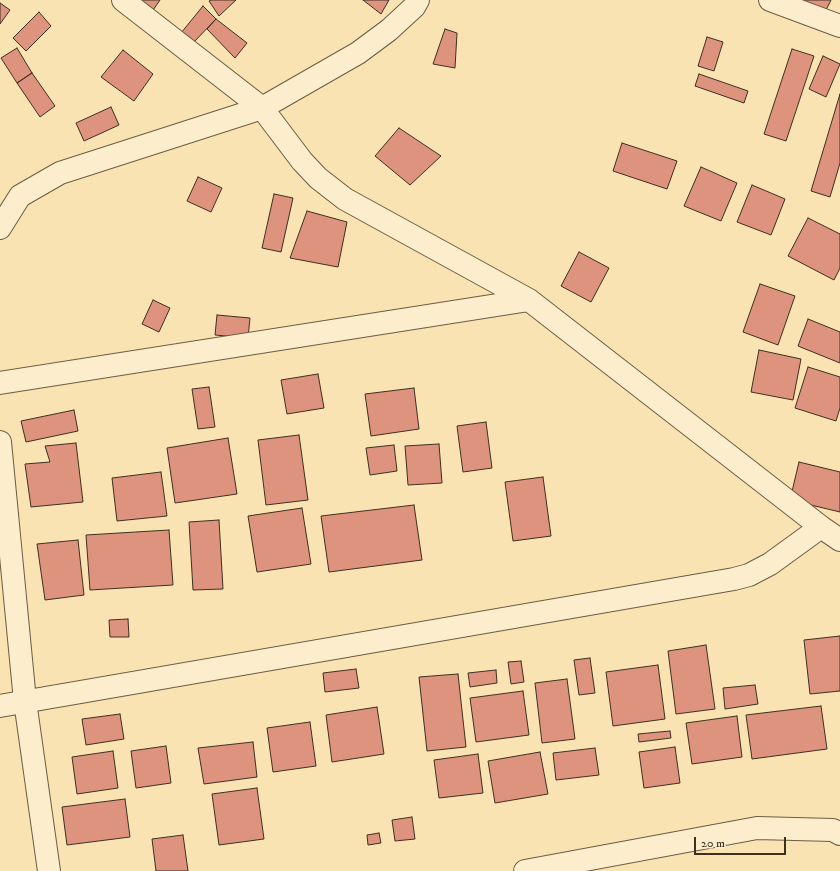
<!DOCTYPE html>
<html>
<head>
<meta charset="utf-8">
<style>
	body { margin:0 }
	#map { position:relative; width:840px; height:871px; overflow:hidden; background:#fae3b2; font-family:"IM FELL DW Pica",serif }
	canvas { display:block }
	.scale { position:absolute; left:694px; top:837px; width:92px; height:18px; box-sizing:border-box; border:2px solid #3d301f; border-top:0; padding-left:5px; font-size:12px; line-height:14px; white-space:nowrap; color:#3d301f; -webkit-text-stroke:3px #fcedcd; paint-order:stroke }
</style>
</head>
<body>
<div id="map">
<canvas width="840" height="871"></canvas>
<div class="scale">20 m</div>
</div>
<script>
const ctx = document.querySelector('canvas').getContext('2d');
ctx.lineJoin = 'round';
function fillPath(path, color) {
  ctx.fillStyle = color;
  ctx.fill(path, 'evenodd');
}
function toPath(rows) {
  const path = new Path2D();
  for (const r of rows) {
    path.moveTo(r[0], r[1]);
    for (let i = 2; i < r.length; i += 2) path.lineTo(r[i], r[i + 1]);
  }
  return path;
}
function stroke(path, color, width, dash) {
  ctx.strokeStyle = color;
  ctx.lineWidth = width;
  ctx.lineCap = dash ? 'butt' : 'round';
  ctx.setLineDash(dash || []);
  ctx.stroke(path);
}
const building = toPath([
	[134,0,160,0,151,13,134,0],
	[211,0,236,0,219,16,209,1,211,0],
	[363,0,389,0,381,14,363,0],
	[788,0,831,0,822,18,788,0],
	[0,3,10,10,0,24,0,3],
	[203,6,216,19,192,44,181,33,203,6],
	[39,12,51,26,26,51,13,38,39,12],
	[216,19,247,43,235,58,207,29,216,19],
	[445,29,457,33,455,68,433,64,445,29],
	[707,37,723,42,714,71,698,66,707,37],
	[17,48,32,73,17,83,1,58,17,48],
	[792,49,814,56,786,141,764,134,792,49],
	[123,50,153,74,134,101,101,77,123,50],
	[823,56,840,64,826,97,809,89,823,56],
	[32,73,55,106,40,117,17,83,32,73],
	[699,74,748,91,744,103,695,86,699,74],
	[840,94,840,163,830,197,811,191,840,94],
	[111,107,119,125,84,141,76,123,111,107],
	[399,128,441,156,410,185,375,156,399,128],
	[622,143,677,161,667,189,613,171,622,143],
	[701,167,737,183,721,221,684,206,701,167],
	[198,177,222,188,211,212,187,201,198,177],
	[752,185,785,199,771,235,737,222,752,185],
	[274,194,293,198,281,252,262,248,274,194],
	[307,211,347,222,338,267,290,258,307,211],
	[808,218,840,234,840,268,834,280,788,256,808,218],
	[579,252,609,268,591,302,561,286,579,252],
	[760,284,795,296,778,345,743,332,760,284],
	[153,300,170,308,159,332,142,324,153,300],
	[217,315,250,318,248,338,215,335,217,315],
	[808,319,840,332,840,363,798,346,808,319],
	[759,350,801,359,793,400,751,392,759,350],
	[808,367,840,377,840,408,836,421,795,408,808,367],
	[318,374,324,408,287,414,281,380,318,374],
	[209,387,215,427,198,429,192,389,209,387],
	[414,388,419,429,371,436,365,394,414,388],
	[74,410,78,431,26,442,21,421,74,410],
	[486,422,492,468,463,472,457,426,486,422],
	[299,435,308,500,266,505,258,440,299,435],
	[228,438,237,494,175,503,167,448,228,438],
	[76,443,83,502,31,507,25,464,50,462,45,446,76,443],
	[439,444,442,483,408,485,405,446,439,444],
	[394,445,397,471,370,475,366,448,394,445],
	[799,462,840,472,840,512,790,500,799,462],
	[161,472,167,516,117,521,112,478,161,472],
	[543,477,551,536,513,541,505,482,543,477],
	[414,505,422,560,329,572,321,516,414,505],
	[302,508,311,564,257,572,248,516,302,508],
	[219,520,223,589,193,590,189,522,219,520],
	[169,530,173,585,90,590,86,535,169,530],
	[78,540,84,595,45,600,37,544,78,540],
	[128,619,129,637,110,637,109,620,128,619],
	[840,636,840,691,810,694,804,640,840,636],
	[706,645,715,709,676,714,668,651,706,645],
	[590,658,595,693,579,695,574,660,590,658],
	[521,661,524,682,511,684,508,662,521,661],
	[658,665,665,719,613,726,606,672,658,665],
	[356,669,359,688,325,692,323,673,356,669],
	[496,670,497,683,470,687,468,673,496,670],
	[458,674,466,747,427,751,419,677,458,674],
	[567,679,575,739,542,743,535,683,567,679],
	[755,685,758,704,725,709,723,688,755,685],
	[523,691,529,735,476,742,470,698,523,691],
	[821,706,827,749,752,759,746,715,821,706],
	[377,707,384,754,332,762,326,715,377,707],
	[120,714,124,739,86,745,82,719,120,714],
	[737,716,742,757,692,764,686,723,737,716],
	[310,722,316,766,273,772,267,728,310,722],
	[670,731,671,738,639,742,638,734,670,731],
	[253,742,257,777,204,784,198,748,253,742],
	[166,746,171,783,136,788,131,751,166,746],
	[675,747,680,783,644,788,639,752,675,747],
	[595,748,599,775,556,780,553,753,595,748],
	[113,751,118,788,77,794,72,757,113,751],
	[540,752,548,794,495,803,488,761,540,752],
	[478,754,483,793,439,798,434,760,478,754],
	[257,788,264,839,219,845,212,794,257,788],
	[125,799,130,837,67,845,62,807,125,799],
	[412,817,415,839,395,841,392,820,412,817],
	[379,833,381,843,368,845,367,835,379,833],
	[183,835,188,871,156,871,152,839,183,835]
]);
fillPath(building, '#de937f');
stroke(building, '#3d301f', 1);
const street = toPath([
	[123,0,262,108,302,161,318,178,345,199,529,300,821,527,840,540],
	[770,0,840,26],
	[0,228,20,196,60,173,262,108,358,53,389,30,414,7,418,0],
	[0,383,529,300],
	[0,442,25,701,49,871],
	[0,706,734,579,749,575,770,564,821,527],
	[525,871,757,828,833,830,840,834]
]);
stroke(street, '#6c5d44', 24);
stroke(street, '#fcedcd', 22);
</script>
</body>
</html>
